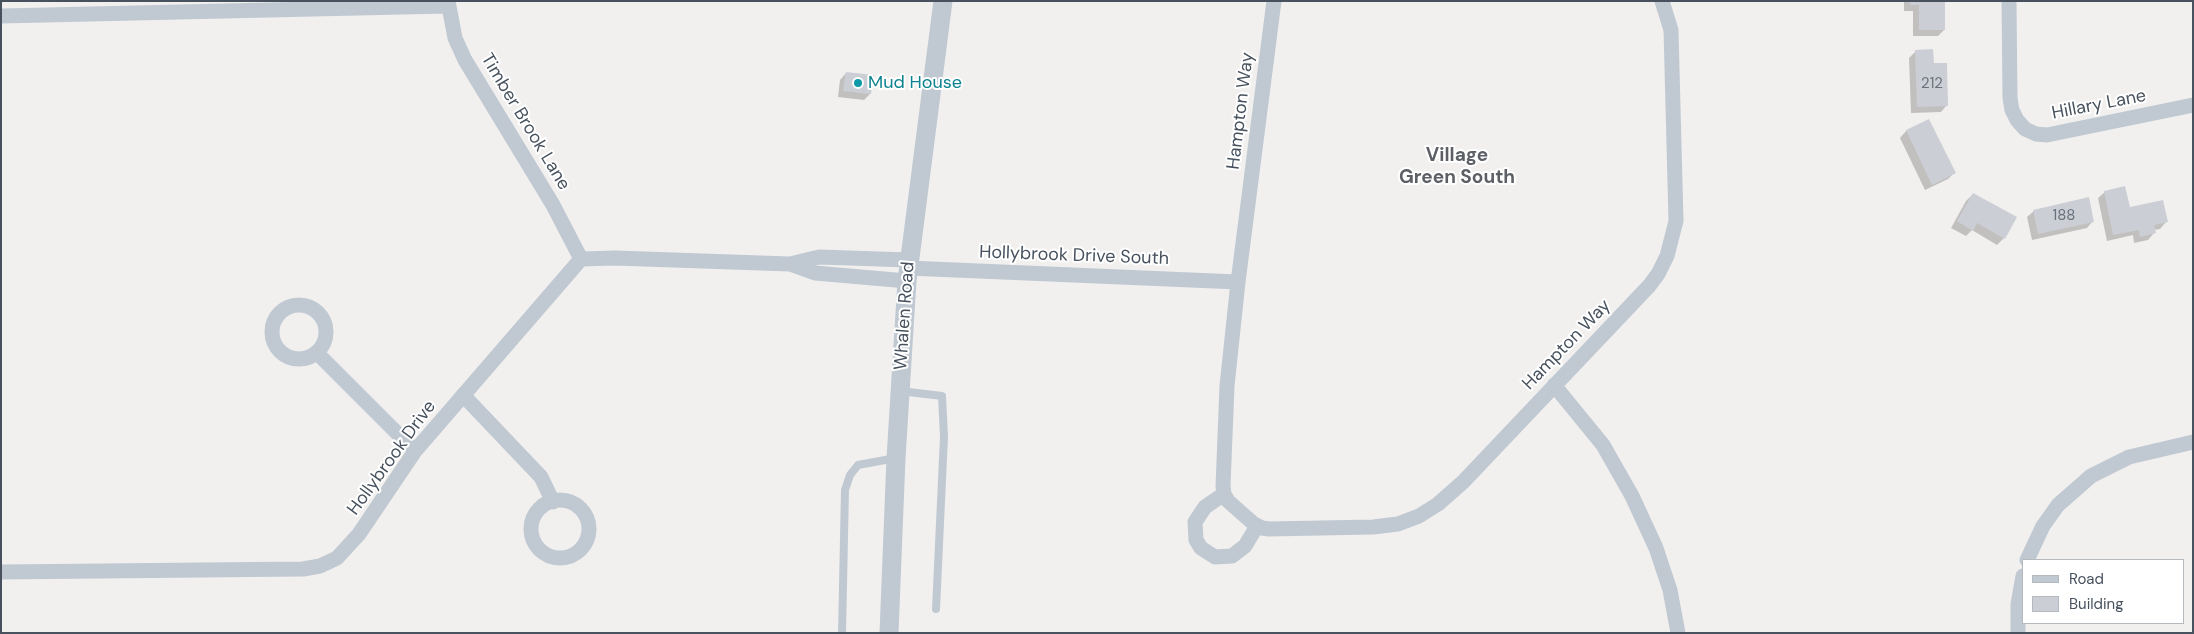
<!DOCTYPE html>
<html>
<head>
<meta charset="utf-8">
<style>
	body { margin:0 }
	#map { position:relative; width:2194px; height:634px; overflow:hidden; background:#f2f0ef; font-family:"DM Sans",sans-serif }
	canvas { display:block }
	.frame { position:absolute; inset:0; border:2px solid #47525e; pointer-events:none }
	.legend { position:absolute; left:2022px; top:559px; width:162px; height:65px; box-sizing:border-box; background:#fff; border:1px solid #b5babf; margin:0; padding:6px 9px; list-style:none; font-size:15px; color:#47525e }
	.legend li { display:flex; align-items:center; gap:10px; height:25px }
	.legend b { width:25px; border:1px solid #b5babf }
</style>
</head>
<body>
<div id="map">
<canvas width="2194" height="634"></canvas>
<div class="frame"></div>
<ul class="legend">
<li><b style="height:6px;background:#c0c9d2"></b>Road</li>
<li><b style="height:14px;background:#cbced5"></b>Building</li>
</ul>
</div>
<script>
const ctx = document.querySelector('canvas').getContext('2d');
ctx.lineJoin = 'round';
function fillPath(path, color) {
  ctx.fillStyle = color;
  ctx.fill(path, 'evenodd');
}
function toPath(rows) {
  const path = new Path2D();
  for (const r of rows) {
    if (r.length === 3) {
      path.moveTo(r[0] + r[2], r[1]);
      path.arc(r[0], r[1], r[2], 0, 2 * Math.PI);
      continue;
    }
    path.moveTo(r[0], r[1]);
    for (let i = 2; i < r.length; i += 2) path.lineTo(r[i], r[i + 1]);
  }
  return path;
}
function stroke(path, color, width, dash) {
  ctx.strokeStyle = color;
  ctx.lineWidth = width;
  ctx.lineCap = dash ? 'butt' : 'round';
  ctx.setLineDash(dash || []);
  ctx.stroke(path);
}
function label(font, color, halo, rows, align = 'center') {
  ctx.font = font + ' "DM Sans",sans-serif';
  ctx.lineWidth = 4;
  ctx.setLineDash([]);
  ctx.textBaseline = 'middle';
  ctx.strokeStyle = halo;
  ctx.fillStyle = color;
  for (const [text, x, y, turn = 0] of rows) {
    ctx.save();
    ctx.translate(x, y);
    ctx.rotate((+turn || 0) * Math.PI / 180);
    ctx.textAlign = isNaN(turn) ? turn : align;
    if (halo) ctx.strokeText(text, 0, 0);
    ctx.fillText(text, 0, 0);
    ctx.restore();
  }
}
fillPath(toPath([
	[1904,1,1944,1,1944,30,1938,36,1913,36,1913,11,1904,11],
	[1916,51,1932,64,1947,105,1941,112,1911,113,1909,58],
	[846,73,870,94,864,100,838,97,840,80],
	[1929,121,1954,173,1948,179,1925,190,1900,138,1906,131],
	[2105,192,2129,209,2166,222,2160,229,2154,230,2154,233,2148,240,2134,243,2133,235,2107,241,2098,198],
	[1973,194,2004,238,1997,245,1972,230,1966,236,1951,228,1966,201],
	[2034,211,2093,221,2087,228,2032,240,2027,217]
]), '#0003');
fillPath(toPath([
	[1910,1,1945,1,1945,30,1919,30,1919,5,1910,5],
	[1933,49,1934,63,1947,63,1948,106,1917,107,1915,50],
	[846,72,874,75,871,94,843,91],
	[1929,119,1956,173,1932,185,1906,130],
	[2125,186,2130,207,2163,200,2168,222,2154,225,2156,233,2140,237,2139,230,2113,235,2104,191],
	[1973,193,2017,217,2005,239,1977,223,1973,231,1957,221],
	[2089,197,2094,222,2038,234,2033,210]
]), '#cbced5');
stroke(toPath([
	[900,391,942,396,944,437,936,609],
	[842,633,845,490,850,475,858,465,896,458]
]), '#c0c9d2', 8);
stroke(toPath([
	[448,1,455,38,465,60,553,205,581,259],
	[1274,1,1238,282,1227,386,1223,486,1224,494,1228,501,1254,524,1262,528,1269,529,1373,527,1398,524,1419,516,1438,504,1463,482,1649,286,1658,274,1667,256,1676,221,1671,30,1662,1],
	[2009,1,2010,98,2012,110,2017,120,2025,129,2036,134,2047,135,2193,105],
	[1,16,448,6],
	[790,264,815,273,907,281],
	[908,268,1238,282],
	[299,332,27],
	[317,353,415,451],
	[1554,385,1603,445,1632,496,1656,548,1670,590,1678,633],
	[463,395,541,477,553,502],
	[1224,494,1205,507,1195,522,1196,540,1201,548,1215,557,1232,556,1245,546,1257,526],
	[560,529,29],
	[2027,560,2043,526,2058,505,2091,476,2129,457,2193,442],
	[1,572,303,569,320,566,337,558,359,534,415,451,581,259,615,258,790,264,819,257,909,260],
	[2018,633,2018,604,2023,576]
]), '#c0c9d2', 15);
stroke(toPath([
	[889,633,896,458,907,281,943,1]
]), '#c0c9d2', 19);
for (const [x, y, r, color] of [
	[858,83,5,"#0f9aa8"]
]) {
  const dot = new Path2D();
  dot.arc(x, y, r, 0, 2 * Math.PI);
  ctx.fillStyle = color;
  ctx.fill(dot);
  stroke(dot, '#fff', 2);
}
label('15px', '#68717c', null, [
	["212",1932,84],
	["188",2064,216]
]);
label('18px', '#0d838f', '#fff', [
	["Mud House",868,83]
], 'left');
label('18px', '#47525e', '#fff', [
	["Hillary Lane",2099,105,-11],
	["Hampton Way",1241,111,-83],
	["Timber Brook Lane",525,122,59],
	["Hollybrook Drive South",1074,256,2],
	["Whalen Road",905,316,-86],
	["Hampton Way",1567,345,-46],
	["Hollybrook Drive",392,458,-54]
]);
label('bold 19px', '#5c5f65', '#fff', [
	["Village",1457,156],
	["Green South",1457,178]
]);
</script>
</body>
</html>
